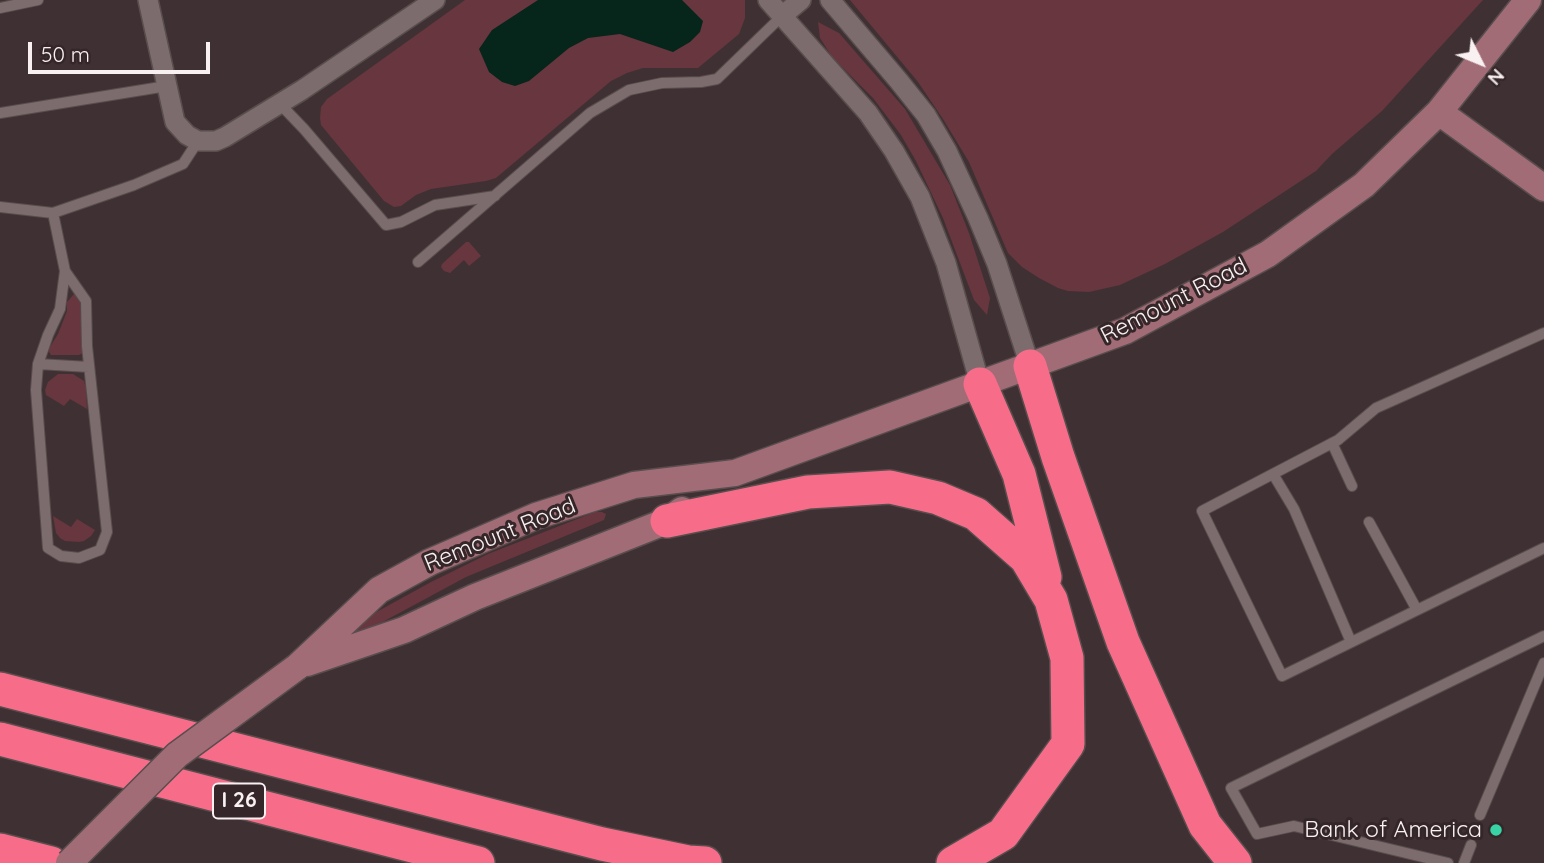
<!DOCTYPE html>
<html>
<head>
<meta charset="utf-8">
<style>
	body { margin:0 }
	#map { position:relative; width:1544px; height:863px; overflow:hidden; background:#3f3133; font-family:Quicksand,sans-serif }
	canvas { display:block }
	.north { position:absolute; left:1446px; top:28px; width:70px; height:70px; -webkit-text-stroke:5px #352729; paint-order:stroke; rotate:133deg; font-size:19px; font-weight:700; line-height:28px; text-align:center; color:#f9f0f1 }
	.north::after { content:''; display:block; margin:auto; width:24px; height:32px; background:#f9f0f1; clip-path:polygon(50% 0,100% 100%,50% 72%,0 100%) }
	.scale { position:absolute; left:28px; top:42px; width:182px; height:32px; box-sizing:border-box; border:4px solid #f9f0f1; border-top:0; padding-left:9px; font-size:21px; line-height:24px; white-space:nowrap; color:#f9f0f1; -webkit-text-stroke:5px #352729; paint-order:stroke }
</style>
</head>
<body>
<div id="map">
<canvas width="1544" height="863"></canvas>
<div class="north">N</div>
<div class="scale">50 m</div>
</div>
<script>
const ctx = document.querySelector('canvas').getContext('2d');
ctx.lineJoin = 'round';
function fillPath(path, color) {
  ctx.fillStyle = color;
  ctx.fill(path, 'evenodd');
}
function toPath(rows) {
  const path = new Path2D();
  for (const r of rows) {
    path.moveTo(r[0], r[1]);
    for (let i = 2; i < r.length; i += 2) path.lineTo(r[i], r[i + 1]);
  }
  return path;
}
function stroke(path, color, width, dash) {
  ctx.strokeStyle = color;
  ctx.lineWidth = width;
  ctx.lineCap = dash ? 'butt' : 'round';
  ctx.setLineDash(dash || []);
  ctx.stroke(path);
}
function label(font, color, halo, rows, align = 'center') {
  ctx.font = font + ' Quicksand,sans-serif';
  ctx.lineWidth = 6;
  ctx.setLineDash([]);
  ctx.textBaseline = 'middle';
  ctx.strokeStyle = halo;
  ctx.fillStyle = color;
  for (const [text, x, y, turn = 0] of rows) {
    ctx.save();
    ctx.translate(x, y);
    ctx.rotate((+turn || 0) * Math.PI / 180);
    ctx.textAlign = isNaN(turn) ? turn : align;
    if (halo) ctx.strokeText(text, 0, 0);
    ctx.fillText(text, 0, 0);
    ctx.restore();
  }
}
fillPath(toPath([
	[465,0,745,0,745,18,739,34,698,68,643,68,627,73,611,81,496,178,486,181,431,189,416,195,401,206,394,207,384,201,321,125,320,118,321,107,327,99],
	[850,0,1483,0,1382,111,1332,154,1316,171,1223,232,1165,264,1120,285,1089,292,1068,291,1058,288,1039,278,1022,267,1008,253,969,162,943,119,918,82],
	[818,22,839,33,905,109,950,185,969,233,990,298,987,315,974,300,943,218,916,161,901,135,873,98,832,57,820,38],
	[466,242,469,242,481,256,469,266,464,260,450,273,444,271,441,267,442,264],
	[74,294,77,294,80,298,83,353,79,355,51,355,48,350,58,334,67,311,67,302],
	[58,374,73,374,84,381,86,388,87,409,70,399,64,406,46,395,45,390,48,382],
	[595,512,602,512,606,514,604,520,466,577,353,638,332,640,371,615,431,582,488,554],
	[53,516,71,527,77,519,95,530,91,536,84,541,79,542,65,541,60,538,56,533]
]), '#67363e');
fillPath(toPath([
	[538,0,682,0,703,21,700,32,690,42,673,52,620,34,588,38,569,48,529,81,515,86,502,82,489,72,479,49,492,30]
]), '#06251b');
const lane = toPath([
	[0,8,38,0],
	[280,104,304,129,386,225,401,222,435,205,495,196],
	[0,113,167,86],
	[0,207,53,213],
	[418,262,590,113,629,90,662,83,701,82,717,79,782,16],
	[65,271,86,301,87,346,107,532,100,550,79,558,61,556,48,548,36,390,38,364,48,335,60,309,65,271,53,213,134,185,183,164,198,141],
	[1544,333,1376,408,1338,440,1202,511,1282,676,1544,548],
	[38,364,89,367],
	[1332,443,1352,486],
	[1273,474,1294,509,1351,642],
	[1369,522,1417,610],
	[1480,815,1544,663],
	[1448,863,1294,826,1257,834,1231,788,1544,636],
	[1464,863,1471,845]
]);
const street = toPath([
	[148,0,175,122,187,135,198,141,216,141,225,137,302,90,435,0],
	[768,0,868,113,894,151,920,197,946,263,980,384],
	[830,0,898,80,926,115,947,151,978,218,997,264,1030,366],
	[782,16,801,0]
]);
const secondary = toPath([
	[1439,112,1544,188],
	[307,663,404,630,475,597,667,521,682,510],
	[297,667,379,590,430,562,536,516,634,485,735,473,1125,331,1268,254,1364,185,1439,112,1528,0]
]);
const highway = toPath([
	[1030,366,1058,457,1123,642,1205,825,1235,863],
	[980,384,1019,474,1045,577],
	[667,521,808,492,890,487,938,498,976,514,1026,558,1051,600,1067,658,1068,744,1003,834,953,863],
	[0,689,602,844,688,862,705,863],
	[0,739,478,863],
	[0,850,51,863]
]);
stroke(lane, '#594d4e', 12);
stroke(street, '#594d4e', 22);
stroke(secondary, '#594d4e', 29);
stroke(highway, '#594d4e', 36);
stroke(lane, '#7d6c6e', 10);
stroke(street, '#7d6c6e', 19);
stroke(secondary, '#a26c76', 26);
stroke(highway, '#f76d89', 33);
const secondaryBridge = toPath([
	[69,863,177,755,297,667]
]);
stroke(secondaryBridge, '#594d4e', 29, []);
stroke(secondaryBridge, '#a26c76', 26);
for (const [x, y, r, color] of [
	[1496,830,7,"#39d4a5"]
]) {
  const dot = new Path2D();
  dot.arc(x, y, r, 0, 2 * Math.PI);
  ctx.fillStyle = color;
  ctx.fill(dot);
  stroke(dot, '#352729', 2.5);
}
for (const [x, y, w] of [
	[239,801,52]
]) {
  const box = new Path2D();
  box.roundRect(x - w / 2, y - 17.5, w, 35, 5);
  ctx.fillStyle = '#352729';
  ctx.fill(box);
  stroke(box, '#f9f0f1', 2);
}
label('bold 21px', '#f9f0f1', null, [
	["I 26",239,801]
]);
label('23px', '#f9f0f1', '#352729', [
	["Remount Road",1174,301,-27],
	["Remount Road",500,535,-22]
]);
label('23px', '#f9f0f1', '#352729', [
	["Bank of America",1482,830]
], 'right');
</script>
</body>
</html>
